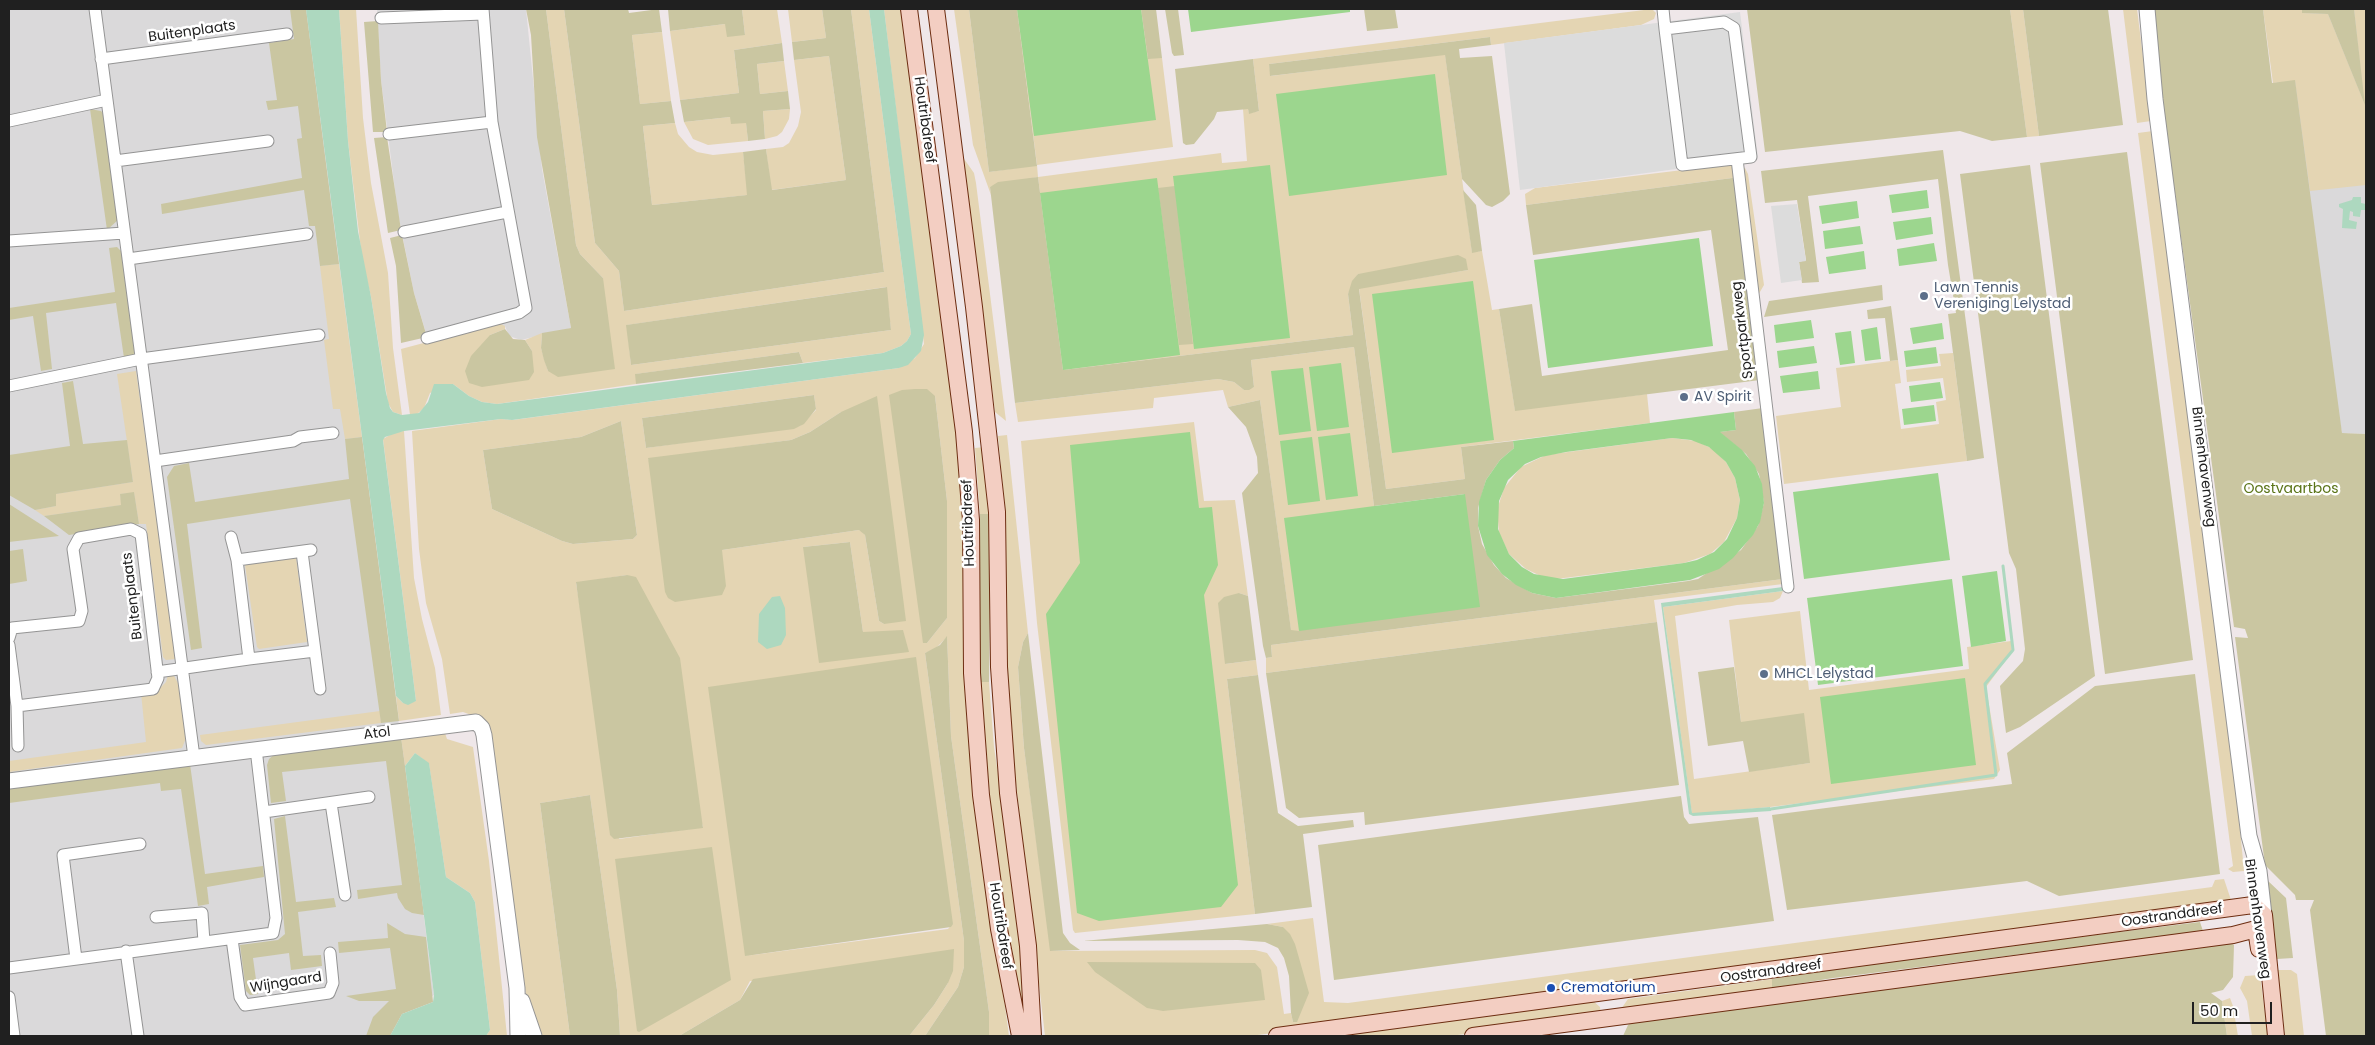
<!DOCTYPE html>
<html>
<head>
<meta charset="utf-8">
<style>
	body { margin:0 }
	#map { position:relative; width:2375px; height:1045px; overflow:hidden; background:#efe7e9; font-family:Poppins,sans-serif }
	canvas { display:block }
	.frame { position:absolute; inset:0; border:10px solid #202020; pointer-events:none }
	.scale { position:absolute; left:2192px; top:1002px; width:80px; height:22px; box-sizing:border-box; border:2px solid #202020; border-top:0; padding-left:6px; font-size:15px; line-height:18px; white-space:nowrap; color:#202020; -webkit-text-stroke:4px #fff; paint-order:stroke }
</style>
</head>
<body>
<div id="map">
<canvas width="2375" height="1045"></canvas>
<div class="frame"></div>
<div class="scale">50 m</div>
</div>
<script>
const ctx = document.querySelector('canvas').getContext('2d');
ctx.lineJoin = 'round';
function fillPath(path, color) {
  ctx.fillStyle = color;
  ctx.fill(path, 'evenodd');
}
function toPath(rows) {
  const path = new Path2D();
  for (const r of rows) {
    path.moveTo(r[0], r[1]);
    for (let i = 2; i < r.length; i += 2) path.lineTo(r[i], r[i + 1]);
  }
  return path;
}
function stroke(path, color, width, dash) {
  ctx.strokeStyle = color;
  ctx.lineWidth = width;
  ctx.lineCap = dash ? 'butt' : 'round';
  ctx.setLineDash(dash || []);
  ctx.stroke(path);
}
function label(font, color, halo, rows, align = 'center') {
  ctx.font = font + ' Poppins,sans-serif';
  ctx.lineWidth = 5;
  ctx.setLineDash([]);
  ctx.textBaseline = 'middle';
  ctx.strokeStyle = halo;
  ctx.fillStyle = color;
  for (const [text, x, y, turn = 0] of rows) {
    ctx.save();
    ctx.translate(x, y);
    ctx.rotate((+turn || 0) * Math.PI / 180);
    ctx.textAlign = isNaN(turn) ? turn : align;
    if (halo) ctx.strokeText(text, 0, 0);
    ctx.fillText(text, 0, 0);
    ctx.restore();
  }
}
fillPath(toPath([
	[9,9,306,9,434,995,402,1014,390,1036,9,1036],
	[377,9,526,9,542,169,571,328,521,340,509,336,505,326,429,343,414,293,398,214,381,80],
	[2263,9,2366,9,2366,434,2342,433]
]), '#dad9da');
fillPath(toPath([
	[339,9,356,9,363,118,371,183,388,273,393,348,402,415,393,412,388,403,371,297,362,258,348,141],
	[546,9,564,9,595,243,619,271,624,311,884,272,851,9,869,9,907,305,911,334,907,341,901,346,883,353,803,363,799,352,636,374,636,384,497,404,482,402,469,396,453,384,430,393,424,408,416,415,410,415,401,349,499,323,505,326,505,329,490,335,532,351,525,340,542,333,541,348,548,371,603,278,580,254,576,245],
	[886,287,891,330,631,365,627,325],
	[742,9,777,9,782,43,734,50,739,93,680,100,670,31,725,24,745,35],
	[788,9,822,9,826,38,792,42],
	[884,9,902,9,959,450,964,535,966,712,1009,1036,989,1036,989,1012,951,736,947,637,935,649,925,653,964,941,964,967,958,987,925,1036,909,1036,934,1005,948,983,750,981,740,1000,679,1036,620,1036,617,990,590,795,540,803,570,1036,538,1036,526,995,492,741,477,717,463,712,450,714,442,659,426,603,419,549,412,431,501,419,513,420,899,368,915,358,924,344],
	[814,395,816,410,800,426,646,448,642,418],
	[935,396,947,501,947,618,927,643],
	[841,412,884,624,879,621,865,535,862,531,859,530,722,550,648,459,791,440,810,432],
	[621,421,637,535,633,539,573,544,562,541,492,509,483,450,581,437],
	[850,542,863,632,803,547],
	[627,575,703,827,619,839,576,583],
	[953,923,948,929,745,956],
	[954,9,969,9,989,172,1037,165,1017,9,1141,9,1148,58,1162,58,1173,147,1037,165,1038,177,1221,153,1222,163,1247,161,1243,109,1248,109,1249,113,1259,111,1253,59,1652,9,1656,13,1654,19,1641,25,1491,45,1490,37,1269,64,1271,76,1445,54,1472,252,1482,251,1492,310,1499,309,1515,410,1647,394,1650,423,1461,447,1465,479,1386,489,1359,288,1468,270,1358,274,1348,294,1353,335,1063,370,1038,177,990,187,991,195,973,145],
	[2010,9,2023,9,2039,136,2027,137],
	[2123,9,2137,9,2151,121,2137,123],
	[2263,9,2302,9,2303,13,2328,14,2364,102,2354,9,2366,9,2366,185,2310,191,2295,81,2273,83],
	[662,32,671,101,640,104,632,35],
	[829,56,846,180,771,190,766,149,783,147,789,143,798,126,801,112,794,60],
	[784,61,788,91,760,94,757,64],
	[790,109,789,119,782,132,777,136,765,139,763,111],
	[730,117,746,122,748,141,708,145,693,139,684,122],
	[675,123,678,134,689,147,697,152,713,155,743,152,748,195,652,205,643,126],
	[2153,131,2229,714,2244,871,2233,872,2228,869,2233,866,2230,844,2138,133],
	[962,156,974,173,976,183,1006,421,995,412],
	[1732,164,1745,168,1748,174,1764,285,1757,297,1740,177,1526,205,1525,194,1535,188],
	[339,264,362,437,345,439,340,409,333,409,324,340,329,339,320,266],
	[1354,347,1374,506,1299,631,1291,631,1260,400,1228,407,1223,390,1154,398,1153,408,1018,422,1015,403,1218,379,1234,382,1244,390,1254,387,1251,360],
	[1953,353,1967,461,1784,484,1776,416,1841,407,1836,368,1898,360,1901,383,1895,384,1901,429,1939,424,1936,402,1946,400,1943,378,1907,382,1906,370,1941,366,1939,354],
	[136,371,176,659,166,660,163,657,146,524,139,524,134,493,120,494,122,505,44,516,35,510,56,506,55,494,133,482,117,374],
	[1194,422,1204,501,1235,500,1248,596,1239,593,1225,664,1256,660,1258,675,1227,679,1255,914,1075,933,1073,930,1037,623,1021,441],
	[404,431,414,578,422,619,435,668,441,715,399,721,396,696,403,703,416,701,383,439,395,432],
	[1007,435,1028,633,1023,642,1018,667,1024,748,1051,951,1255,950,1267,953,1277,967,1284,1014,1291,1013,1293,1022,1297,1022,1283,927,1267,924,1313,918,1324,1002,1348,1003,2212,887,2215,880,2224,879,2231,900,1519,1001,1250,1036,1045,1036,1005,688,1005,510,998,436],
	[1672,438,1696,441,1713,449,1726,462,1735,478,1740,500,1737,518,1724,542,1710,554,1684,563,1556,579,1543,577,1526,569,1509,554,1499,533,1497,510,1504,488,1521,467,1546,455],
	[985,447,991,514,980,514,975,448],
	[296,557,307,642,259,649,257,647,245,565],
	[1783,579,1783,584,1654,600,1657,622,1266,673,1266,658,1272,657,1271,645],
	[1783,591,1780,598,1773,602,1737,605,1675,616,1694,779,1810,763,1741,722,1729,620,1800,611,1809,690,1969,669,1967,647,2011,641,2012,652,1986,687,2000,770,1994,779,1770,807,1692,814,1663,607],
	[173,674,179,685,186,738,182,748,9,772,9,761,146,742,141,693,159,689,166,682,168,675],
	[980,682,989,682,994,747,1021,929,1029,1036,1023,1036,1003,914,993,833],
	[380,711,381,723,206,745,201,741,200,735],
	[444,730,447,739,473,747,489,861,507,1036,486,1036,490,1030,475,902,470,893,446,877,429,764,415,753,405,766,401,737],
	[2278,970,2291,970,2297,974,2304,1036,2285,1036],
	[2260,975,2265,1014,2268,1036,2252,1036,2247,1001,2240,988,2245,976],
	[1772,979,1772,988,1621,1009,1628,999],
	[2230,998,2233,1006,2238,1036,2227,1036,2222,1001],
	[1592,1000,1600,1007,1601,1016,1450,1036,1298,1036]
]), '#e4d5b3');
fillPath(toPath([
	[290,9,306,9,339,264,320,266,315,226,309,226,304,190,162,214,161,204,302,178,297,139,302,138,298,106,268,110,266,101,277,100,269,43,294,39],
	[526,9,546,9,576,245,580,254,603,278,615,369,558,377,548,371,544,360,541,348,542,333,571,328,537,137,531,35],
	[564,9,628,9,629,13,659,9,662,32,632,35,640,104,671,101,675,123,643,126,652,205,747,195,743,152,766,149,772,190,846,180,829,56,794,60,792,42,826,38,822,9,851,9,884,272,624,311,619,271,595,243],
	[668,9,742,9,745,35,727,37,725,24,670,31],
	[969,9,1017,9,1037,166,989,172],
	[1141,9,1156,9,1162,58,1148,59],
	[1165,9,1178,9,1184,55,1174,56,1172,53],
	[1364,9,1395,9,1398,28,1367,31],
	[1747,9,2010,9,2027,137,1992,141,1960,131,1765,152],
	[2023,9,2108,9,2123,125,2039,136],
	[2150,9,2263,9,2272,83,2295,80,2342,433,2366,434,2366,1036,2326,1036,2310,910,2314,900,2296,900,2295,895,2265,865,2235,637,2248,638,2245,629,2234,627],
	[2302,9,2354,9,2365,105,2328,14,2302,13],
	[378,21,381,80,387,132,373,132,364,22],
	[1490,37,1491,45,1459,49,1460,58,1492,56,1510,194,1503,201,1492,207,1486,205,1462,179,1445,55,1270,76,1269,64],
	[782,43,784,61,757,64,760,94,788,91,790,109,763,111,765,139,748,141,746,123,731,124,730,117,684,122,680,100,739,93,734,50],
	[1253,59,1259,111,1249,114,1248,109,1217,112,1214,119,1194,144,1186,145,1183,143,1175,69],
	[90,109,101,111,105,115,119,219,107,230],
	[387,137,401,230,388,233,374,138],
	[1943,150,1984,458,1967,461,1948,314,1956,313,1948,265,1938,179,1808,196,1819,282,1802,283,1799,262,1806,260,1797,200,1765,203,1761,171],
	[2127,152,2193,660,2105,674,2040,163],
	[2030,165,2095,676,2020,727,2006,733,2000,686,2023,661,2025,649,2016,569,2009,553,1960,174],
	[1038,177,1063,370,1353,335,1348,294,1352,281,1358,274,1458,255,1466,259,1468,270,1359,289,1386,489,1465,479,1461,447,1513,441,1514,448,1500,460,1486,480,1478,508,1478,526,1482,544,1494,565,1506,578,1532,593,1556,598,1688,581,1698,579,1741,550,1758,526,1764,503,1759,474,1746,454,1719,432,1736,430,1734,412,1763,408,1783,579,1271,645,1272,657,1266,658,1263,646,1242,493,1258,473,1257,457,1246,427,1228,407,1260,400,1291,630,1299,631,1465,494,1374,506,1354,347,1251,360,1254,387,1249,390,1244,390,1234,382,1218,379,1015,403,990,187,998,182],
	[1740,177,1760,380,1515,411,1499,309,1532,304,1542,376,1728,350,1711,230,1533,255,1526,205],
	[1175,186,1193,344,1179,345,1158,188],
	[1463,190,1476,205,1482,251,1472,253],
	[402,235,414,293,427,337,401,343,396,266,390,238],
	[117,247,123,253,135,356,124,358,116,303,46,313,52,369,41,371,33,316,9,320,9,308,115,292,109,248],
	[1882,285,1883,300,1764,317,1769,301],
	[887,287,891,330,631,365,626,325],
	[1891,306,1898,360,1890,361,1885,318,1868,319,1867,310],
	[505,329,513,339,525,340,532,351,534,372,529,380,482,387,469,383,465,371,471,356,490,335],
	[799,352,803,363,636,384,635,374],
	[73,381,83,444,127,440,133,482,56,494,56,506,35,510,9,495,9,455,70,446,62,383],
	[915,389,927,389,935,396,947,501,947,618,927,643,923,643,889,395,902,390],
	[814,395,816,409,804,424,794,429,646,448,642,418],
	[877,396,906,621,884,624,879,621,865,535,859,530,722,550,726,586,722,595,675,602,668,598,665,592,648,458,791,440,810,432,841,412],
	[621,421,637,535,633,539,573,544,562,541,492,509,483,450,581,437],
	[362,437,399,721,381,723,350,499,187,524,202,648,191,650,167,477,174,466,189,463,195,502,349,479,345,439],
	[134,492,139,524,69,535,44,516,121,505,120,494],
	[9,504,59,536,9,542],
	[980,514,991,514,989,682,980,682],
	[850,542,863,632,903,630,909,652,819,663,803,547],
	[23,549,27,581,9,584,9,551],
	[627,575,636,577,680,658,703,828,614,839,610,835,576,582],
	[1239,593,1248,596,1256,660,1225,664,1218,603,1224,597],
	[1657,622,1679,785,1365,825,1364,812,1299,818,1286,808,1266,673],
	[1028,633,1063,933,1070,943,1080,950,1050,951,1024,748,1018,667,1023,642],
	[947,636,951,736,989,1012,989,1036,925,1036,958,987,964,967,964,941,925,653,940,645],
	[916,657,953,924,951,927,745,956,708,687],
	[1734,667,1741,722,1804,713,1810,763,1749,772,1743,741,1708,746,1698,672],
	[2195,674,2220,874,2059,896,2027,881,1787,910,1772,815,2012,784,2007,753,2095,686],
	[1258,675,1278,813,1298,826,1353,820,1354,827,1303,834,1312,907,1255,914,1227,679],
	[401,737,405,766,424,915,412,913,405,909,398,898,397,893,358,899,357,890,402,885,386,761,282,772,286,801,271,803,267,765,269,759,276,753],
	[190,764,205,874,263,866,264,877,207,887,209,904,198,906,181,789,161,791,160,783,9,803,9,788],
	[590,795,617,990,620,1036,570,1036,540,803],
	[1681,796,1684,817,1689,824,1758,817,1774,921,1334,980,1318,845],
	[285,816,296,902,334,898,336,907,298,912,303,956,321,955,322,966,291,970,289,953,253,958,258,994,250,995,246,991,240,945,278,940,285,934,274,819],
	[712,847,731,980,639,1032,637,1031,615,859],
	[2267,880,2286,898,2293,958,2277,959],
	[2200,922,2203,931,1833,978,1772,988,1772,979,1835,967],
	[387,923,405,934,426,937,433,1002,402,1014,390,1036,366,1036,373,1017,389,1001,359,1001,346,996,396,989,390,948,339,953,338,942,388,938],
	[1267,924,1283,927,1290,934,1295,944,1309,993,1297,1022,1293,1022,1291,1013,1289,976,1284,958,1278,948,1265,942,1238,940,1083,941],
	[2231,943,2234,945,2233,977,2223,990,2211,993,2222,1001,2227,1036,1623,1036,1628,1025,1633,1021],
	[954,949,953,971,948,983,934,1005,909,1036,679,1036,740,1000,753,979],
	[1087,962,1255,963,1261,970,1265,1000,1163,1011,1147,1008,1095,972]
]), '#cac6a1');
fillPath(toPath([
	[1017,9,1141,9,1156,120,1034,136],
	[1188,9,1350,9,1350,12,1191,32],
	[1435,74,1447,175,1289,196,1276,94],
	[1270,165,1290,338,1194,349,1173,176],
	[1157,178,1180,355,1063,370,1040,193],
	[1927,190,1929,208,1892,213,1889,195],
	[1857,201,1859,218,1822,224,1819,206],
	[1931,217,1933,234,1896,240,1893,222],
	[1860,226,1863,244,1825,249,1823,231],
	[1699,238,1713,346,1548,368,1534,260],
	[1934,243,1937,261,1899,266,1897,249],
	[1864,251,1866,269,1829,274,1826,257],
	[1473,281,1494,440,1392,453,1372,294],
	[1811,320,1814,338,1776,343,1774,325],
	[1942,323,1944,339,1913,344,1910,328],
	[1877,327,1881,359,1865,361,1861,330],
	[1851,331,1855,363,1840,365,1835,333],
	[1814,346,1817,363,1779,368,1777,351],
	[1936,347,1938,363,1906,367,1904,351],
	[1341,363,1349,427,1317,431,1309,367],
	[1303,368,1311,431,1279,435,1271,371],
	[1818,371,1820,389,1783,393,1780,376],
	[1940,382,1943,398,1911,402,1909,386],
	[1934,405,1936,421,1904,425,1902,409],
	[1734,412,1736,430,1720,432,1742,450,1755,466,1762,484,1764,503,1760,522,1753,535,1733,558,1719,569,1690,580,1556,598,1532,593,1516,585,1502,574,1487,555,1478,526,1479,502,1486,480,1500,460,1514,448,1513,441],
	[1672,438,1691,440,1709,447,1726,462,1735,478,1740,500,1737,518,1727,539,1714,552,1697,560,1684,563,1563,579,1534,574,1522,567,1509,554,1498,529,1499,501,1508,480,1525,464,1541,457,1566,452],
	[1190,432,1199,508,1212,507,1218,565,1204,595,1238,885,1221,907,1099,921,1077,913,1046,614,1080,563,1070,445],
	[1350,433,1358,496,1326,500,1318,437],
	[1312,437,1320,501,1288,505,1280,441],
	[1938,473,1950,560,1804,579,1793,492],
	[1465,494,1480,607,1299,631,1284,518],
	[1997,571,2006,641,1971,647,1962,576],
	[1952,579,1963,666,1818,685,1807,598],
	[1965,678,1976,765,1831,784,1820,697]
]), '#9cd68e');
fillPath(toPath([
	[1740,12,1758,158,1520,190,1504,43],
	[1797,204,1806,261,1799,262,1802,280,1781,283,1771,206]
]), '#dcdcdc');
fillPath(toPath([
	[306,9,339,9,348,141,358,231,371,297,386,393,390,408,393,412,402,415,419,413,428,402,434,384,453,384,469,396,482,402,497,404,883,353,901,346,907,341,911,334,907,305,869,9,884,9,924,335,921,351,908,365,899,368,512,420,501,419,404,431,385,437,383,440,416,701,408,705,403,703,396,696],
	[2353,197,2361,197,2361,203,2366,204,2366,210,2361,210,2360,217,2353,216,2353,212,2350,211,2349,220,2357,222,2356,229,2342,228,2343,209,2339,207,2339,204,2352,200],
	[1783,587,1783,591,1663,607,1692,813,1770,807,1771,811,1693,816,1689,814,1661,603],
	[780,596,785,608,786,635,781,645,767,649,758,642,759,614,772,597],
	[415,753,429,763,446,877,470,893,475,902,490,1030,486,1036,390,1036,402,1014,433,1002,434,995,405,766]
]), '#add8bf');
stroke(toPath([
	[1771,809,1996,775,1985,684,2013,650,2003,566]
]), '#add8bf', 3);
const minor = toPath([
	[95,9,194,757],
	[1663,9,1665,29,1682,165,1751,157,1734,28,1724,22,1665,29],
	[381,18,483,14],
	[101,59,287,34],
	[9,121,107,100],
	[389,134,492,122],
	[1737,159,1788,587],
	[115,161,268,141],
	[404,232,507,212],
	[9,241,124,233],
	[128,259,307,234],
	[427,338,519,313,526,308,492,122,483,9],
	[9,386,141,359,319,335],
	[155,461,293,441,300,437,333,433],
	[231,537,237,560,249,659,315,651],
	[302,552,320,689],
	[237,560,311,550],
	[9,638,12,628,79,621,82,611,73,549,79,538,131,529,141,534,158,678,153,689,17,706],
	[9,645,17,706,18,746],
	[157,672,249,659],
	[331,803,345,895],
	[264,812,369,797],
	[156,917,202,913,204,942],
	[232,939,240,997,245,1005,329,993,333,983,330,953],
	[126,951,138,1036],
	[76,959,63,855,140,844],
	[9,968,273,933,276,918,256,749],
	[9,997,14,1036]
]);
const tertiary = toPath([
	[2147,9,2155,99,2249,836,2259,871,2264,915,2261,921],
	[9,781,476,722,482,728,484,735,517,988,518,1036],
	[522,1001,534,1036]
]);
const secondary = toPath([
	[909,9,964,432,971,520,972,673,981,795,999,929,1020,1036],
	[936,9,974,307,997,512,999,667,1008,793,1028,946,1033,1036],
	[1277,1036,2253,905,2264,915,2276,1036],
	[1473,1036,2233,935,2256,929,2259,949]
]);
stroke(minor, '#949494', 13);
stroke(tertiary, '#949494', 17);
stroke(secondary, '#6d2d11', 18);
stroke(minor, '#fff', 11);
stroke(tertiary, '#fff', 15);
stroke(secondary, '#f3cec2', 16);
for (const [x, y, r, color] of [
	[1924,296,5,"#5c6f8a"],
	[1684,397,5,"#5c6f8a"],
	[1764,674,5,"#5c6f8a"],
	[1551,988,5,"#1a4fb4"]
]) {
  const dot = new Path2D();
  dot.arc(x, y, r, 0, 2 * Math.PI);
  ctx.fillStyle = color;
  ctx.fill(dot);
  stroke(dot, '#fff', 2);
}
label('14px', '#202020', '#fff', [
	["Buitenplaats",192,32,-8],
	["Houtribdreef",924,120,82],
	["Sportparkweg",1743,330,-97],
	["Binnenhavenweg",2203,467,83],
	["Houtribdreef",969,523,-92],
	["Buitenplaats",133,596,-97],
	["Atol",377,734,-7],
	["Oostranddreef",2172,916,-8],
	["Binnenhavenweg",2257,919,82],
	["Houtribdreef",1000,926,81],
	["Oostranddreef",1771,972,-8],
	["Wijngaard",286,983,-9]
]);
label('14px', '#4e5e75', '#fff', [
	["Lawn Tennis",1934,288],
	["Vereniging Lelystad",1934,304],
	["AV Spirit",1694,397],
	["MHCL Lelystad",1774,674]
], 'left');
label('14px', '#5a7418', '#fff', [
	["Oostvaartbos",2291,489]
]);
label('14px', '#164399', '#fff', [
	["Crematorium",1561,988]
], 'left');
</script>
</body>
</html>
